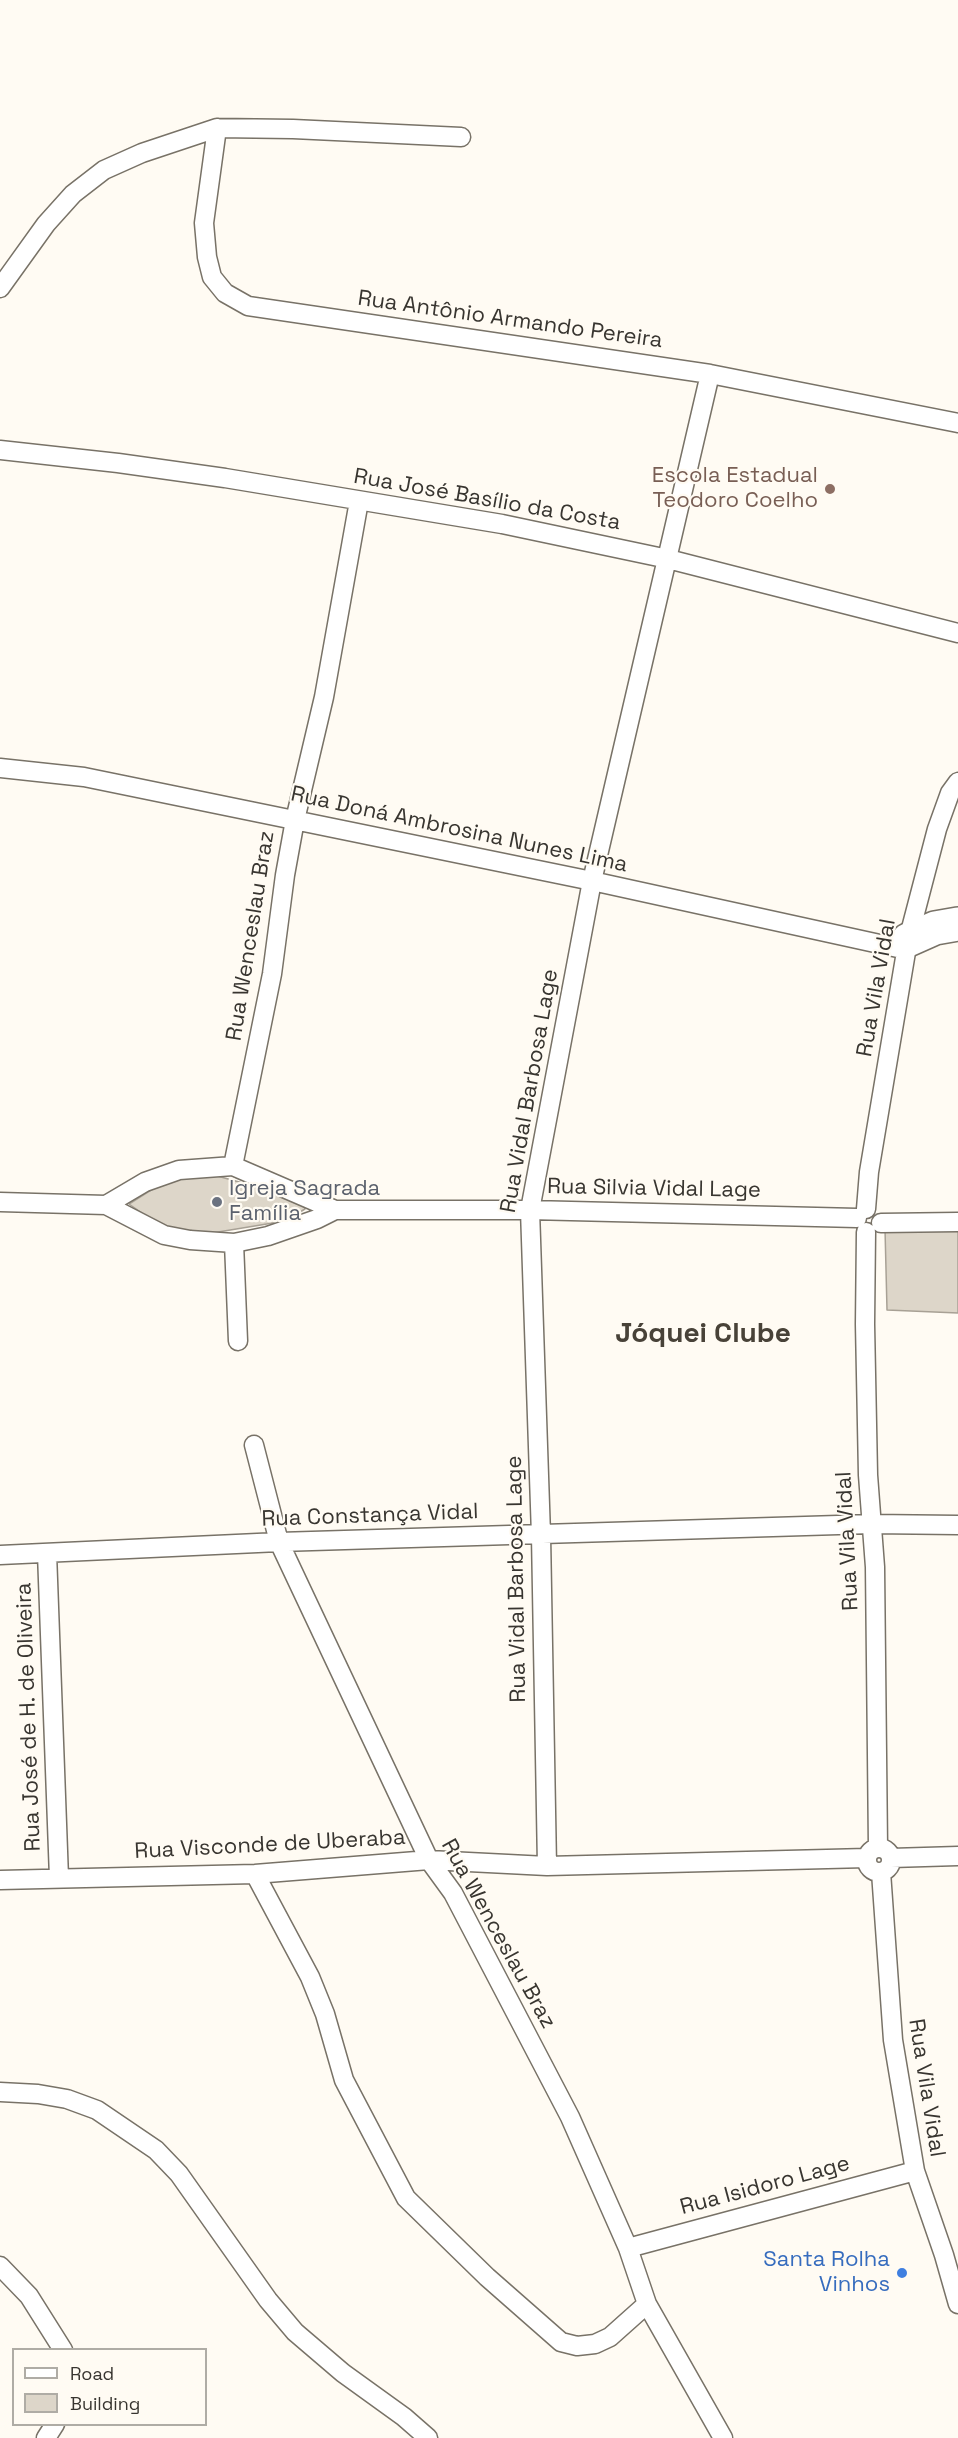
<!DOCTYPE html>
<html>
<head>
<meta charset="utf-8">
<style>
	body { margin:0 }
	#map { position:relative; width:958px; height:2438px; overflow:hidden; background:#fffbf3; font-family:"Space Grotesk",sans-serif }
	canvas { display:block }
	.legend { position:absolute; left:12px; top:2348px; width:195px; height:78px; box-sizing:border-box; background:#fffbf3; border:2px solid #afaca5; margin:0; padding:8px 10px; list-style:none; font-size:18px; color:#383530 }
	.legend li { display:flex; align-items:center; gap:12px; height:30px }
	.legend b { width:30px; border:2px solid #afaca5 }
</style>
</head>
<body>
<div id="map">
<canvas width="958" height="2438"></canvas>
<ul class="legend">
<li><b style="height:8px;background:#fff"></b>Road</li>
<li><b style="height:16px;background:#ddd6c9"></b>Building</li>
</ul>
</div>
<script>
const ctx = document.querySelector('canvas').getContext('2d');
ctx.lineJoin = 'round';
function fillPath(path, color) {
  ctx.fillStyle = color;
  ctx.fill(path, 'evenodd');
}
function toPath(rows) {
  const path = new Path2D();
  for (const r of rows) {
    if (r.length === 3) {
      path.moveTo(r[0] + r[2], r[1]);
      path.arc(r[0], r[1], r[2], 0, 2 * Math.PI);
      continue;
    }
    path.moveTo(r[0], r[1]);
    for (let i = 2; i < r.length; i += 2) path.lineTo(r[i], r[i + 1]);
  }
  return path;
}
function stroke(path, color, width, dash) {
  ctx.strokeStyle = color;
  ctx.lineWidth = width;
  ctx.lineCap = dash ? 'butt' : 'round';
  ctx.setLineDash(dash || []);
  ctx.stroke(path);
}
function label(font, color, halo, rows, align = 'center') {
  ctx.font = font + ' "Space Grotesk",sans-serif';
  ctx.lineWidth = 4.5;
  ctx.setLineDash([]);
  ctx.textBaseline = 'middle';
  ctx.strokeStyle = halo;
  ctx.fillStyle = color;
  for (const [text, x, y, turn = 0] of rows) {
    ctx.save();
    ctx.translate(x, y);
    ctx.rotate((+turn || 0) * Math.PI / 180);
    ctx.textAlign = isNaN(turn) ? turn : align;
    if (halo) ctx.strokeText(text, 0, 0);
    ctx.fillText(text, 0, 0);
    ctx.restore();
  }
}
const building = toPath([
	[210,1174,301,1199,305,1209,285,1221,212,1233,165,1229,129,1204,170,1178,210,1174],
	[958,1228,958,1313,887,1310,885,1229,958,1228]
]);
fillPath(building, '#ddd6c9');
stroke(building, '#a8a195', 1.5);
const street = toPath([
	[217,128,204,223,207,257,212,277,225,293,248,306,710,374,958,423],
	[0,288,46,224,73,194,104,170,142,153,217,128,293,129,461,137],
	[0,450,118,463,225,478,502,524,668,559,958,633],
	[0,768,84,777,592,881,907,950],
	[233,1166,272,974,285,875,295,820,324,697,359,501],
	[0,1202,106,1205,145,1182,179,1170,233,1166,335,1210,530,1210,857,1218],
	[106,1205,164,1235,190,1240,234,1243,268,1236,317,1219,335,1210],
	[866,1209,869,1172,908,940,937,829,950,793,958,782],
	[881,1223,958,1222],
	[866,1232,865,1324,868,1475,875,1567,878,1848],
	[234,1243,238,1341],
	[254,1445,279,1542,429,1860,453,1893,570,2117,628,2248,647,2304,723,2438],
	[47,1553,59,1878],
	[0,1555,279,1542,871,1524,958,1525],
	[879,1860,12],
	[891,1858,958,1856],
	[547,1866,541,1535,530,1210,592,881,710,374],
	[881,1872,893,2040,915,2171,944,2255,958,2304],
	[255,1874,310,1977,325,2014,344,2080,406,2198,487,2277,561,2342,577,2346,595,2344,610,2337,647,2304],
	[0,1880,255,1874,429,1860,547,1866,867,1858],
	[0,2092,38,2094,67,2099,97,2110,156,2150,179,2174,268,2300,295,2332,343,2373,404,2417,428,2438],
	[628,2248,915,2171],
	[0,2266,29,2296,63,2350],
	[46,2438,55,2424]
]);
const highway = toPath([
	[908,940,935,928,958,924]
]);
stroke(street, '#787267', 21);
stroke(highway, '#787267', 36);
stroke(street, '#fff', 18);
stroke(highway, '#fff', 33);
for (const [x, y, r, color] of [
	[830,489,6,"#8d6e63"],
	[217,1202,6,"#6b7280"],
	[902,2273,6,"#3f7fe0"]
]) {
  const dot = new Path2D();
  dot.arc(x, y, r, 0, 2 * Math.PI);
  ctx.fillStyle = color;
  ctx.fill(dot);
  stroke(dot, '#fffbf3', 2);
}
label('22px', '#383530', '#fffbf3', [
	["Rua Antônio Armando Pereira",510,320,8],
	["Rua José Basílio da Costa",487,500,10],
	["Rua Doná Ambrosina Nunes Lima",459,830,12],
	["Rua Wenceslau Braz",251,936,-81],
	["Rua Vila Vidal",877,988,-80],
	["Rua Vidal Barbosa Lage",530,1091,-80],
	["Rua Silvia Vidal Lage",654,1189,1],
	["Rua Constança Vidal",370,1516,-2],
	["Rua Vila Vidal",848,1541,-93],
	["Rua Vidal Barbosa Lage",517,1579,-91],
	["Rua José de H. de Oliveira",29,1717,-92],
	["Rua Visconde de Uberaba",270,1845,-3],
	["Rua Wenceslau Braz",498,1934,61],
	["Rua Vila Vidal",926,2088,81],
	["Rua Isidoro Lage",765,2186,-15]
]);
label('22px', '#785e54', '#fffbf3', [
	["Escola Estadual",818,476],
	["Teodoro Coelho",818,501]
], 'right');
label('22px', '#5b616d', '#fffbf3', [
	["Igreja Sagrada",229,1189],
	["Família",229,1214]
], 'left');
label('22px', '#366cbe', '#fffbf3', [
	["Santa Rolha",890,2260],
	["Vinhos",890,2285]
], 'right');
label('bold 28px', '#484238', '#fffbf3', [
	["Jóquei Clube",703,1334]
]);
</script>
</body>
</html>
